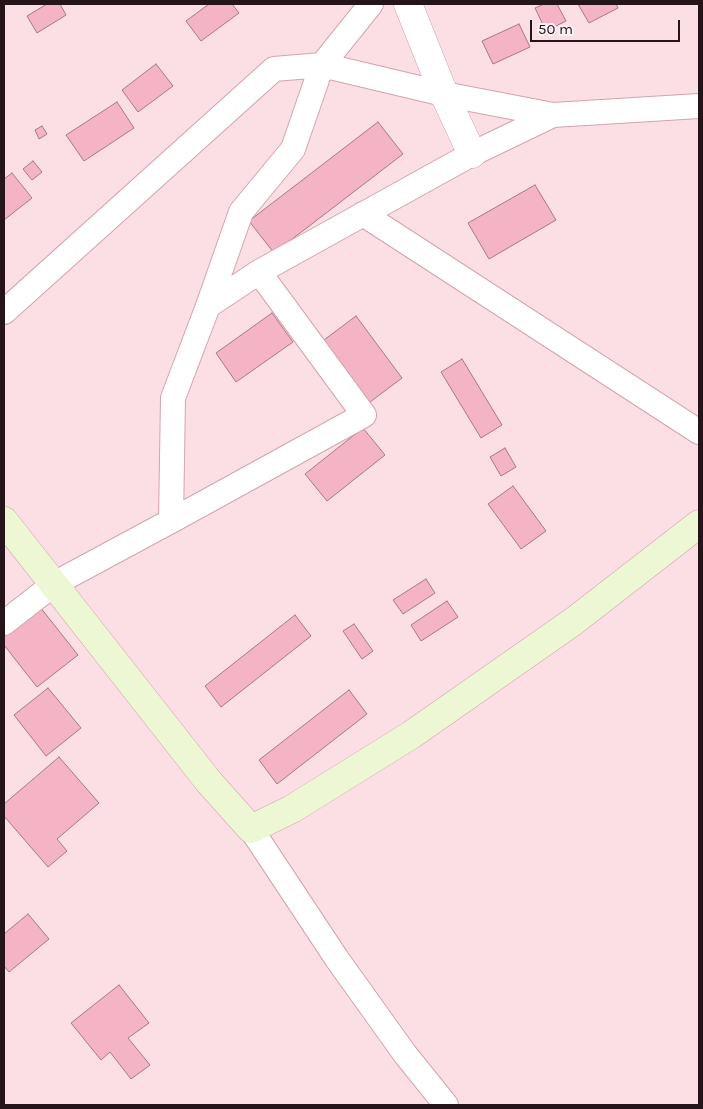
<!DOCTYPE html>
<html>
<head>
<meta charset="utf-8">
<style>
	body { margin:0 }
	#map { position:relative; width:703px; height:1109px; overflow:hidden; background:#fcdee5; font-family:Karla,sans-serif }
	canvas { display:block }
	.frame { position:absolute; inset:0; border:5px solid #251419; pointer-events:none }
	.scale { position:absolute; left:530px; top:20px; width:150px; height:22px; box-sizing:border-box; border:2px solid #251419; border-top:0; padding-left:6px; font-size:15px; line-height:18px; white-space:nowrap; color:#251419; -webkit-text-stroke:4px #fcf1f4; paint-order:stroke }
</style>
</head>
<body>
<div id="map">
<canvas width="703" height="1109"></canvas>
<div class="frame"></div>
<div class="scale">50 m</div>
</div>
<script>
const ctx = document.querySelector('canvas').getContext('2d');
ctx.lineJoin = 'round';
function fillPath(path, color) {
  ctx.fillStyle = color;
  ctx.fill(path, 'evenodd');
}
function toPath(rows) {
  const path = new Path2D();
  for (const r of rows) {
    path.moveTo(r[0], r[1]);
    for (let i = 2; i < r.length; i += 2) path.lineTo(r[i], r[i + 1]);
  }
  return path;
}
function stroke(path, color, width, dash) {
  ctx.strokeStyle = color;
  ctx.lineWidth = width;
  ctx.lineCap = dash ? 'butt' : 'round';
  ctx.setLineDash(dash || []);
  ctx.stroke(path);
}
const building = toPath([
	[47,4,60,4,66,15,37,33,27,16,47,4],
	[209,4,232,4,239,13,201,41,186,21,209,4],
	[544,4,557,4,566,21,546,31,535,8,544,4],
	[578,4,616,4,618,8,589,23,578,4],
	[519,24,530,47,493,64,482,41,519,24],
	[156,64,173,86,138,112,122,90,156,64],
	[117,102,134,128,84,161,66,135,117,102],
	[378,122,403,154,274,253,249,221,378,122],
	[42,126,47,134,39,139,35,130,42,126],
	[33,161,42,172,32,180,23,169,33,161],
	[12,173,32,198,4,220,4,179,12,173],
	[535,185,556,220,489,259,468,223,535,185],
	[272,313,293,342,236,382,216,353,272,313],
	[356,316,402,378,366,405,320,343,356,316],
	[462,359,502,425,481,438,441,372,462,359],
	[363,428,385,455,327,501,305,474,363,428],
	[505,448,516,467,501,476,490,457,505,448],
	[513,486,546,531,521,549,488,504,513,486],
	[426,579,435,593,403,614,393,600,426,579],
	[447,601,458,617,421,641,411,625,447,601],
	[40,607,78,655,37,687,4,645,4,636,40,607],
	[295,615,311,636,221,707,205,686,295,615],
	[354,624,373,651,362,659,343,631,354,624],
	[48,688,81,728,46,756,14,715,48,688],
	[349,690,367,714,277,784,259,760,349,690],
	[59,757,99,803,57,839,67,851,48,867,4,816,4,804,59,757],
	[28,914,49,939,9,972,4,966,4,934,28,914],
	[119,985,149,1023,128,1038,150,1065,131,1079,110,1052,101,1060,71,1023,119,985]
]);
fillPath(building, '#f5b4c5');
stroke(building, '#a57984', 1);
const minor = toPath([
	[363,214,699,432],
	[208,306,241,212,293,149,322,65,371,4],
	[4,312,274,69,322,65,444,94,553,115],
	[171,521,364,415,259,272],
	[4,623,54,584,171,521,173,398,208,306,259,272,472,154,553,115,699,106],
	[251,829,337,959,405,1054,446,1105]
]);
const tertiary = toPath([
	[408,4,444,94,472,154]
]);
const secondary = toPath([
	[4,521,209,782,251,829,292,809,411,735,574,621,699,524]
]);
stroke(minor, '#d3a4af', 26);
stroke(tertiary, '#d3a4af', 29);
stroke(secondary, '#d3a4af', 29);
stroke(minor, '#fff', 24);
stroke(tertiary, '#fff', 28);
stroke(secondary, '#edf7d4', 28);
</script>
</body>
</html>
